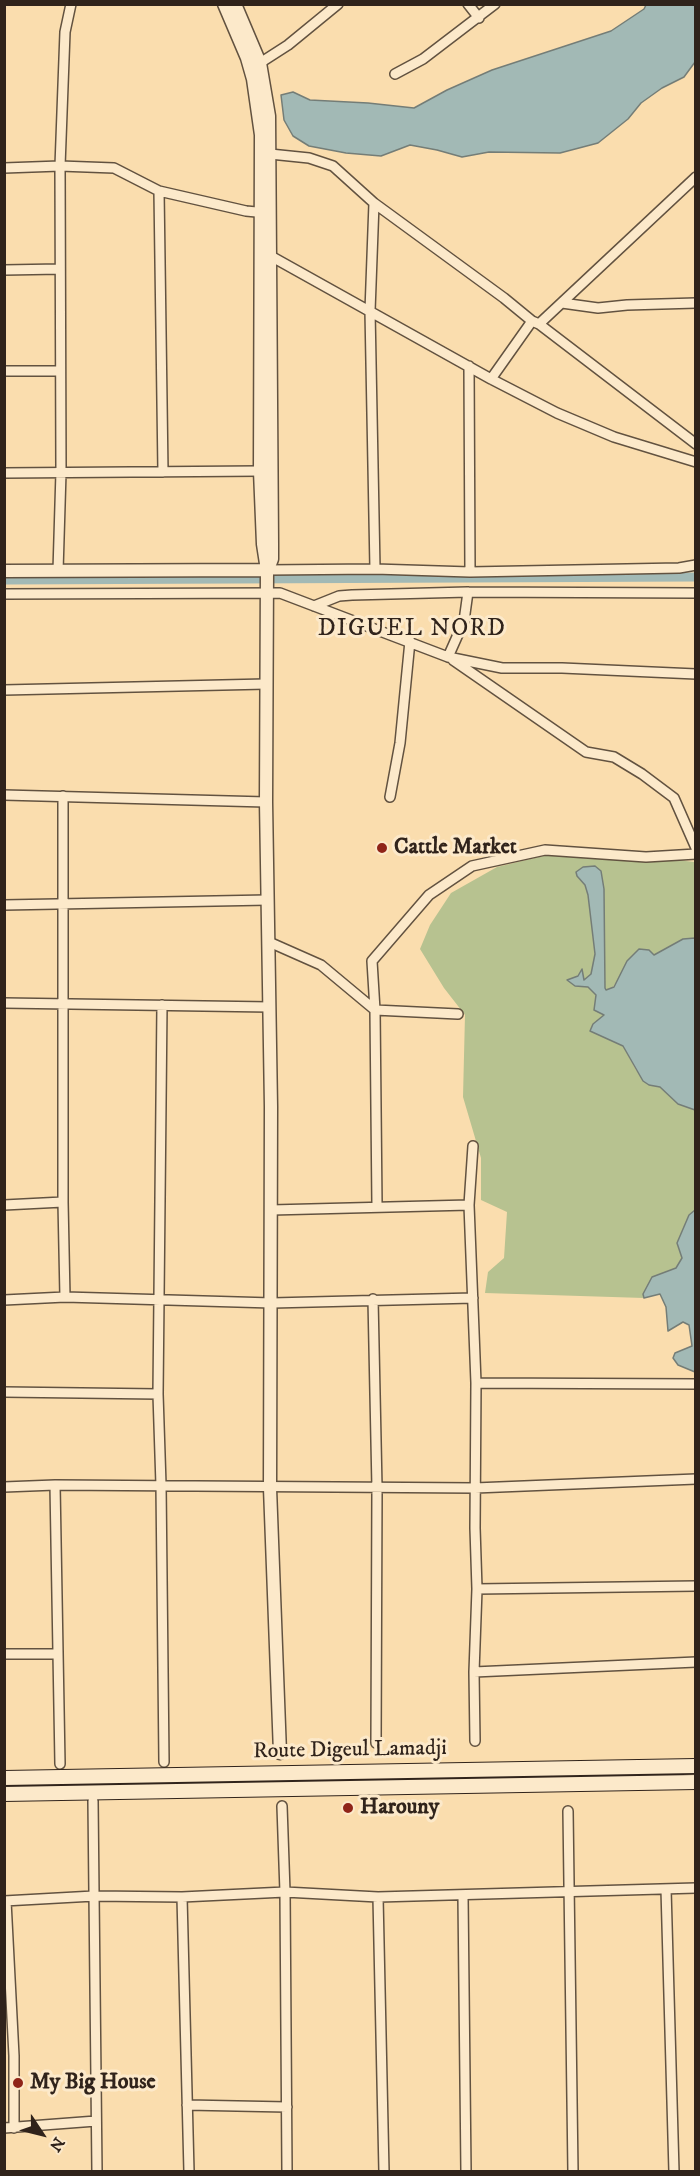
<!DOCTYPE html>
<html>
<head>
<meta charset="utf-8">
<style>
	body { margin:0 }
	#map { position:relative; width:700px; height:2176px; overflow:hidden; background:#faddae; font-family:"IM FELL DW Pica",serif }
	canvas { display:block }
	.frame { position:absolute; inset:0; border:6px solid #30231b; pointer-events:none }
	.north { position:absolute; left:12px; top:2104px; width:60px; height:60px; -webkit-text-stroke:4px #fce9ca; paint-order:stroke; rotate:125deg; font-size:16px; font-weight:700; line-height:24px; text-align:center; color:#30231b }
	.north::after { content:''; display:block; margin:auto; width:21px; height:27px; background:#30231b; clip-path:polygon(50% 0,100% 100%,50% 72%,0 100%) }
</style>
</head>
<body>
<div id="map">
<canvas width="700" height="2176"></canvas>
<div class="frame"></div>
<div class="north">N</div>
</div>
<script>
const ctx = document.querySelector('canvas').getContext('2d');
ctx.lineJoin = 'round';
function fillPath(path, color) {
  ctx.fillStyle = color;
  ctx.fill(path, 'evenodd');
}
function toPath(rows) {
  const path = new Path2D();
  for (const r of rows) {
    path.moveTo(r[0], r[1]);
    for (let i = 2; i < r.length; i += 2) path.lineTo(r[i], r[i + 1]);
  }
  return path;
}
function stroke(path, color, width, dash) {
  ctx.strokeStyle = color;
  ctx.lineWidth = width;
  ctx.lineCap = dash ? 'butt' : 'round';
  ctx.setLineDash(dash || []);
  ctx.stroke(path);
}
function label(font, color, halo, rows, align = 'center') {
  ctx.font = font + ' "IM FELL DW Pica",serif';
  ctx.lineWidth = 6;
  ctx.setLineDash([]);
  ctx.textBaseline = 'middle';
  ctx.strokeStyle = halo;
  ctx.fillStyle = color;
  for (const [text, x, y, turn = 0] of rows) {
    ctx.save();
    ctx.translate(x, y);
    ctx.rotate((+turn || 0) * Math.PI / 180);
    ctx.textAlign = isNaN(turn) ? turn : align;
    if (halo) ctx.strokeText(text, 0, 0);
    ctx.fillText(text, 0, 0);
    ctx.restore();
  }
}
fillPath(toPath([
	[594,851,695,862,695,938,683,939,654,955,617,981,611,990,607,991,605,988,604,889,577,876,585,885,588,895,595,954,591,974,583,981,582,970,578,976,568,980,575,986,588,987,596,995,605,1015,593,1024,590,1031,623,1046,636,1070,649,1085,660,1087,678,1104,695,1110,695,1210,689,1215,677,1243,682,1258,676,1268,664,1274,643,1294,644,1298,485,1293,488,1272,504,1258,507,1212,481,1200,481,1158,463,1097,465,1015,444,988,420,949,430,925,451,893,497,867,543,856]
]), '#b7c290');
const water = toPath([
	[646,5,695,5,695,62,684,77,662,88,641,103,628,119,598,143,560,153,489,152,462,157,437,150,410,145,381,156,346,153,309,146,293,136,284,120,281,95,293,92,310,100,368,103,414,108,447,90,492,70,611,31,644,9,646,5],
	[595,866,601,871,604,889,605,988,606,990,614,987,627,961,639,949,649,950,654,955,683,939,695,938,695,1110,678,1104,660,1087,649,1085,643,1081,623,1046,590,1031,593,1024,604,1015,594,1010,596,995,588,987,575,986,567,980,578,976,582,969,584,980,591,974,595,954,588,895,585,885,577,876,576,872,583,867,595,866],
	[695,1210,695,1372,678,1365,673,1358,675,1353,692,1346,689,1325,683,1322,668,1331,666,1307,660,1294,644,1298,643,1294,652,1277,676,1268,682,1258,677,1243,689,1215,695,1210]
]);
fillPath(water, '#a2b9b5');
stroke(water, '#747d77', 1.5);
stroke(toPath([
	[4,580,696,577]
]), '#a2b9b5', 9);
const minor = toPath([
	[468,4,479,18],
	[260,63,288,45,338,4],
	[395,74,423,59,495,4],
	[270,154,309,158,333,166,374,203,504,298,532,321,539,324,696,444],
	[4,168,60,166,114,168,159,191,246,211,267,213],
	[159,191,163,472],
	[374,203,370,311,375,569],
	[267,254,491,379,557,413,614,437,696,462],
	[4,270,60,269],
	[562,303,598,308,627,305,696,303],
	[539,324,696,177],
	[469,366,470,572],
	[4,371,59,371],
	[491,379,532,321],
	[4,473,260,471],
	[267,570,375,569,470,572,679,568,696,565],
	[58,571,61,472,60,166,65,32,71,4],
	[4,594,280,593,448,657,502,668,562,668,696,674],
	[314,606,339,596,352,595,468,592,696,593],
	[448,657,464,621,468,592],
	[453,660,586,752,614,757,642,774,674,798,696,848],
	[4,690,266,684],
	[4,795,266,802],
	[63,796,63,1202,65,1297],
	[390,797,400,743,410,641],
	[4,905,268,900],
	[269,942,321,965,375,1010,377,1206],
	[4,1003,270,1007],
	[162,1005,158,1394,161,1485,164,1762],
	[458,1014,375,1010,372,961,429,895,472,866,545,850,646,857,696,854],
	[4,1205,63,1202],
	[469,1205,473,1146],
	[271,1210,469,1205,476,1383,475,1528,477,1589,474,1672,475,1741],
	[373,1299,377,1488,376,1743],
	[4,1300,65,1297,272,1303,473,1298],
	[476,1383,696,1384],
	[4,1392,158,1394],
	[55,1485,60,1764],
	[4,1487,55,1485,475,1488,696,1479],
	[477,1589,696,1586],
	[4,1654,57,1654],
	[474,1672,696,1662],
	[93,1801,97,2172],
	[282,1806,285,1892,287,2172],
	[568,1811,573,2172],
	[666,1889,674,2172],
	[463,1896,466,2172],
	[182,1897,189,2172],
	[378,1897,384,2172],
	[4,1901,94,1896,182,1897,285,1892,378,1897,696,1888],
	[6,1901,14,2056,14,2128],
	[187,2105,287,2107],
	[4,2128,96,2121]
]);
const tertiary = toPath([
	[224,4,247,58,253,79,261,135,260,471,263,544,267,570,266,802,271,1107,270,1488,280,1753],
	[235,4,260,63,269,116,272,544,272,559,269,567],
	[4,571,267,570]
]);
const secondary = toPath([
	[4,1778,696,1766],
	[4,1794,696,1782]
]);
stroke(minor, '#625240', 12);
stroke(tertiary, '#625240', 15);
stroke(secondary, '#30231b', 16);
stroke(minor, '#fce9ca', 9);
stroke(tertiary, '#fce9ca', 12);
stroke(secondary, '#fce9ca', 14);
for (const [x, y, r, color] of [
	[382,848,6,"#8f2418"],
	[348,1808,6,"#8f2418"],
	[18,2083,6,"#8f2418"]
]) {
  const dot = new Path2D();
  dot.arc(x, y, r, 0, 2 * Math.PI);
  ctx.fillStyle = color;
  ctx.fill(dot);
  stroke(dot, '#fce9ca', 2);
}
label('bold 22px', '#30231b', '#fce9ca', [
	["Cattle Market",394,848],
	["Harouny",360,1808],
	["My Big House",30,2083]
], 'left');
label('22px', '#30231b', '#fce9ca', [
	["Route Digeul Lamadji",350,1751,-1]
]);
ctx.letterSpacing = '1.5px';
label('24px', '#30231b', '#fce9ca', [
	["DIGUEL NORD",412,630]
]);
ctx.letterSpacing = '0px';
</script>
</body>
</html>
